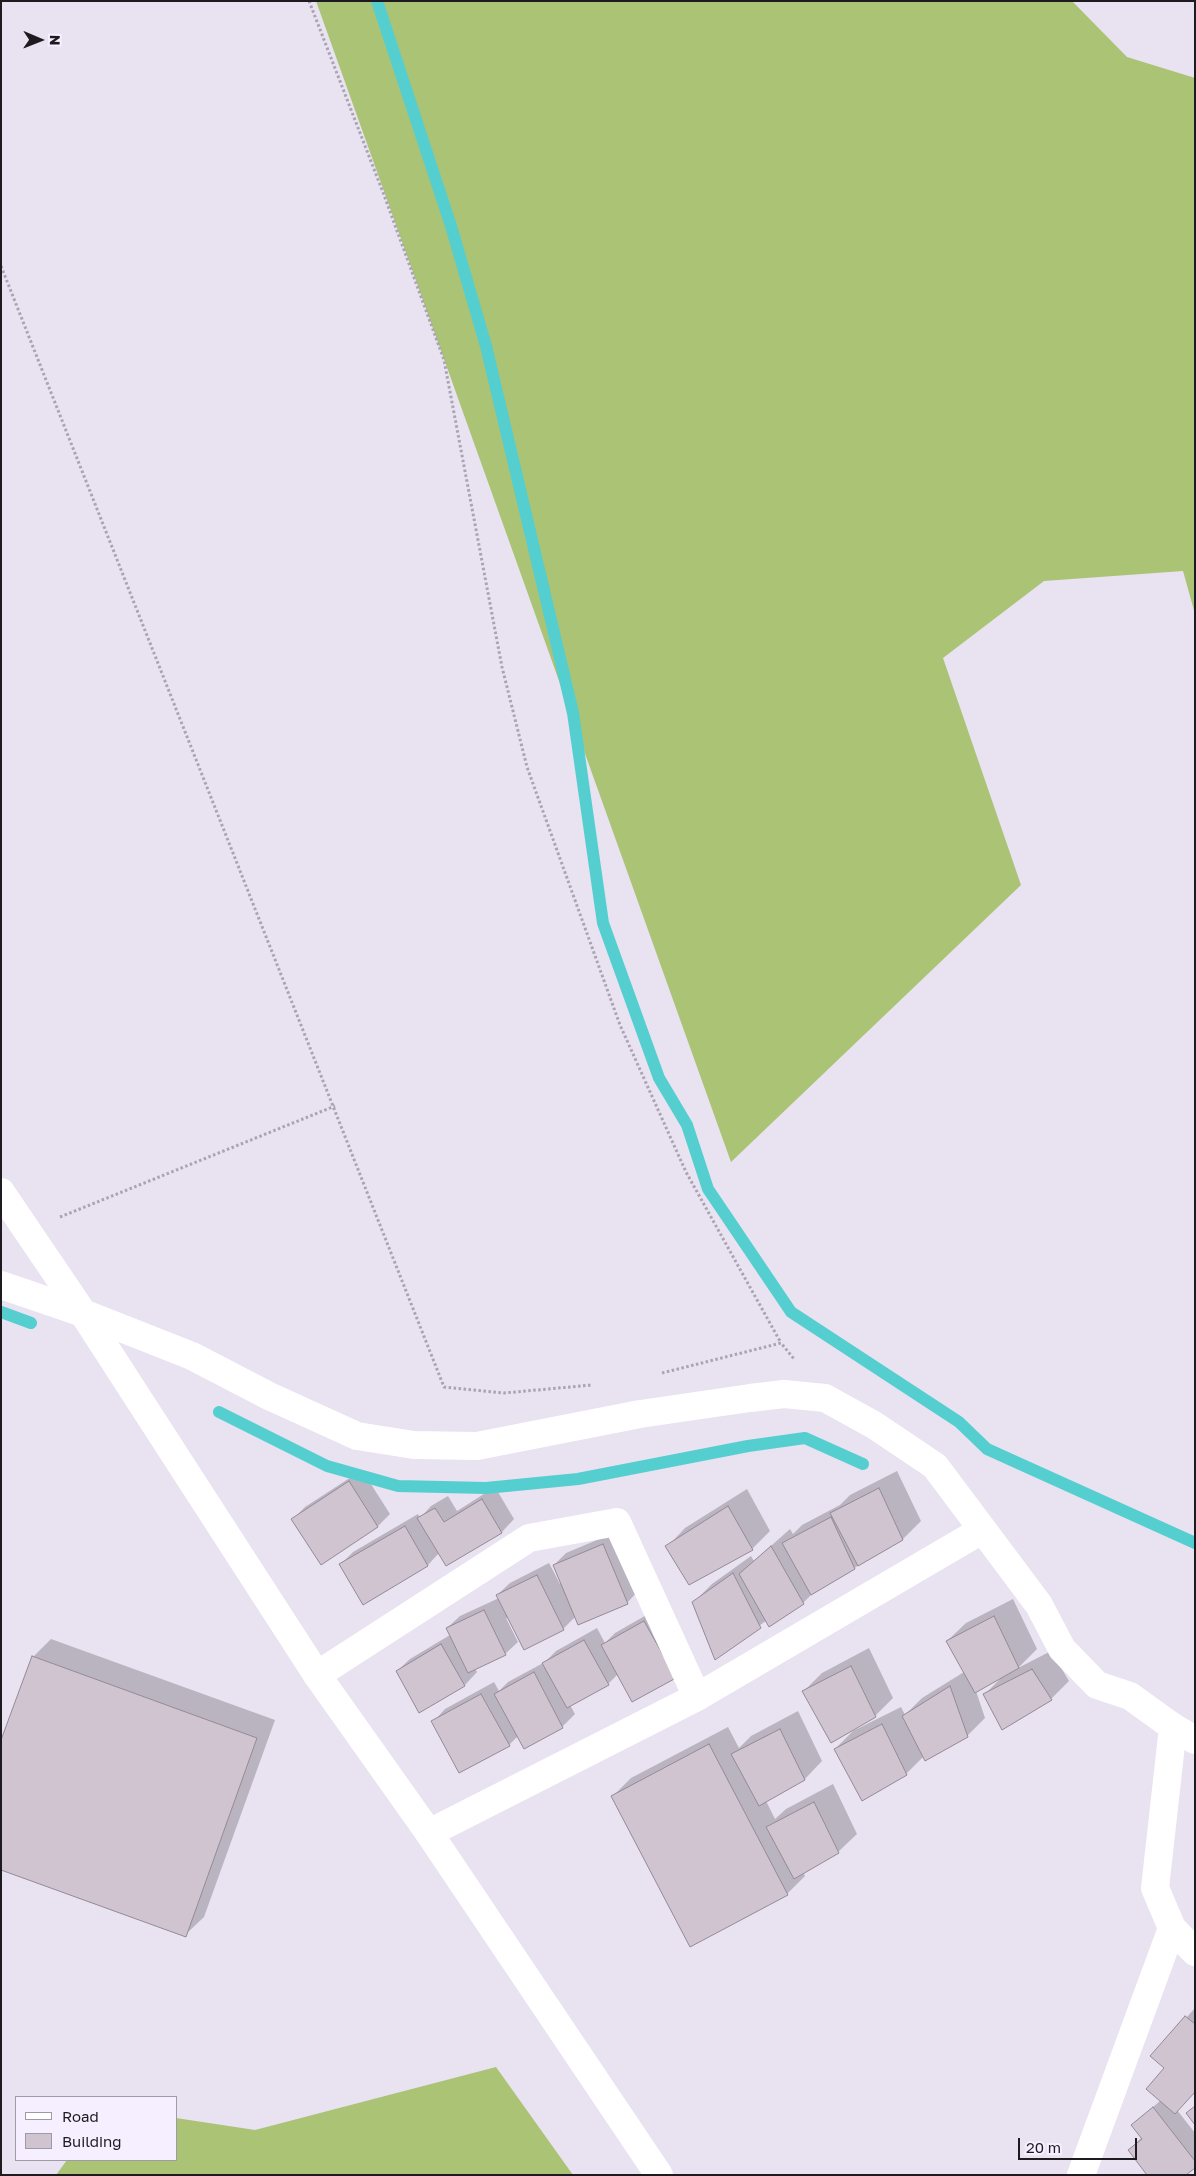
<!DOCTYPE html>
<html>
<head>
<meta charset="utf-8">
<style>
	body { margin:0 }
	#map { position:relative; width:1196px; height:2176px; overflow:hidden; background:#e8e2f1; font-family:"Golos Text",sans-serif }
	canvas { display:block }
	.frame { position:absolute; inset:0; border:2px solid #1d1a20; pointer-events:none }
	.legend { position:absolute; left:15px; top:2096px; width:162px; height:65px; box-sizing:border-box; background:#f6efff; border:1px solid #9f9aa6; margin:0; padding:6px 9px; list-style:none; font-size:15px; color:#1d1a20 }
	.legend li { display:flex; align-items:center; gap:10px; height:25px }
	.legend b { width:25px; border:1px solid #9f9aa6 }
	.north { position:absolute; left:15px; top:15px; width:50px; height:50px; -webkit-text-stroke:4px #f6efff; paint-order:stroke; rotate:91deg; font-size:14px; font-weight:700; line-height:20px; text-align:center; color:#1d1a20 }
	.north::after { content:''; display:block; margin:auto; width:18px; height:22px; background:#1d1a20; clip-path:polygon(50% 0,100% 100%,50% 72%,0 100%) }
	.scale { position:absolute; left:1018px; top:2138px; width:119px; height:22px; box-sizing:border-box; border:2px solid #1d1a20; border-top:0; padding-left:6px; font-size:15px; line-height:18px; white-space:nowrap; color:#1d1a20; -webkit-text-stroke:4px #f6efff; paint-order:stroke }
</style>
</head>
<body>
<div id="map">
<canvas width="1196" height="2176"></canvas>
<div class="frame"></div>
<ul class="legend">
<li><b style="height:6px;background:#fff"></b>Road</li>
<li><b style="height:14px;background:#d0c4d1"></b>Building</li>
</ul>
<div class="north">N</div>
<div class="scale">20 m</div>
</div>
<script>
const ctx = document.querySelector('canvas').getContext('2d');
ctx.lineJoin = 'round';
function fillPath(path, color) {
  ctx.fillStyle = color;
  ctx.fill(path, 'evenodd');
}
function toPath(rows) {
  const path = new Path2D();
  for (const r of rows) {
    path.moveTo(r[0], r[1]);
    for (let i = 2; i < r.length; i += 2) path.lineTo(r[i], r[i + 1]);
  }
  return path;
}
function stroke(path, color, width, dash) {
  ctx.strokeStyle = color;
  ctx.lineWidth = width;
  ctx.lineCap = dash ? 'butt' : 'round';
  ctx.setLineDash(dash || []);
  ctx.stroke(path);
}
fillPath(toPath([
	[316,1,1072,1,1127,57,1195,78,1195,614,1183,571,1044,581,943,658,1021,885,731,1162],
	[496,2067,573,2175,56,2175,67,2160,176,2160,176,2118,255,2130]
]), '#aac375');
fillPath(toPath([
	[362,1470,390,1514,378,1526,321,1563,293,1519,305,1507],
	[897,1471,921,1521,903,1539,814,1592,803,1603,767,1620,716,1658,694,1602,712,1584,751,1556,754,1561,790,1529,793,1534,802,1525,840,1505,850,1495],
	[495,1487,514,1519,502,1532,446,1565,439,1553,428,1565,364,1603,341,1564,353,1552,418,1514,420,1518,431,1506,448,1496,457,1511],
	[747,1489,770,1531,752,1549,667,1547,685,1528],
	[616,1532,639,1590,627,1603,576,1616,563,1629,506,1618,518,1642,505,1654,475,1669,477,1672,465,1685,420,1711,397,1671,410,1659,450,1635,447,1628,460,1616,499,1598,497,1595,510,1583,549,1563,560,1584,561,1583,554,1565,566,1553],
	[1013,1599,1037,1649,1018,1668,1051,1651,1069,1681,1051,1699,985,1694,1001,1678,976,1691,985,1718,967,1736,924,1756,906,1774,835,1749,853,1731,901,1707,905,1715,922,1698,964,1672,947,1641,966,1623],
	[657,1609,688,1664,618,1674,608,1684,570,1705,575,1714,562,1727,518,1736,509,1745,433,1722,445,1709,494,1682,499,1691,508,1682,545,1662,556,1651,597,1628,605,1643,615,1633],
	[51,1639,275,1720,204,1917,185,1935,33,1657],
	[869,1648,893,1698,875,1716,804,1691,822,1673],
	[798,1711,822,1761,804,1780,766,1801,775,1819,786,1809,833,1784,857,1834,838,1852,803,1872,805,1876,787,1894,613,1796,631,1778,728,1727,739,1748,751,1736],
	[1195,2008,1195,2092,1177,2110,1195,2133,1195,2166,1129,2150,1142,2137,1133,2125,1161,2100,1166,2068,1152,2056]
]), '#0003');
stroke(toPath([
	[377,1,451,226,486,346,573,713,603,923,659,1078,687,1125,708,1189,791,1312,959,1422,987,1449,1195,1543],
	[1,1312,31,1323],
	[219,1412,327,1466,398,1486,486,1488,578,1479,748,1446,805,1438,863,1464]
]), '#55cecf', 12);
const building = toPath([
	[349,1481,378,1527,321,1565,291,1519,349,1481],
	[879,1488,903,1540,858,1566,830,1513,879,1488],
	[482,1499,502,1533,446,1566,417,1518,435,1508,444,1522,482,1499],
	[728,1506,753,1550,689,1585,665,1546,728,1506],
	[831,1517,855,1569,811,1595,782,1543,831,1517],
	[405,1526,428,1566,363,1605,339,1564,405,1526],
	[603,1544,628,1604,578,1625,553,1565,603,1544],
	[771,1546,804,1604,769,1627,739,1574,771,1546],
	[733,1573,761,1628,715,1660,692,1602,733,1573],
	[537,1575,564,1630,524,1650,496,1595,537,1575],
	[484,1610,506,1655,468,1673,446,1628,484,1610],
	[994,1616,1019,1668,975,1693,946,1641,994,1616],
	[644,1621,676,1678,632,1702,601,1645,644,1621],
	[584,1640,609,1685,567,1708,542,1663,584,1640],
	[441,1644,465,1686,419,1713,396,1671,441,1644],
	[32,1656,257,1738,186,1937,1,1870,1,1740,32,1656],
	[851,1666,876,1717,831,1743,802,1691,851,1666],
	[1032,1669,1052,1700,1002,1730,983,1694,1032,1669],
	[534,1672,563,1728,524,1749,494,1694,534,1672],
	[950,1686,968,1737,925,1761,902,1716,950,1686],
	[481,1694,510,1746,459,1773,431,1721,481,1694],
	[882,1724,907,1775,862,1801,834,1749,882,1724],
	[780,1729,805,1780,759,1806,731,1754,780,1729],
	[709,1744,788,1895,690,1947,611,1796,709,1744],
	[814,1802,839,1853,794,1879,766,1827,814,1802],
	[1185,2016,1195,2024,1195,2092,1175,2114,1146,2089,1164,2068,1150,2056,1185,2016],
	[1195,2106,1195,2125,1186,2113,1195,2106],
	[1153,2107,1195,2161,1195,2168,1186,2175,1147,2175,1128,2150,1142,2139,1131,2125,1153,2107]
]);
fillPath(building, '#d0c4d1');
stroke(building, '#948995', 1);
stroke(toPath([
	[309,1,384,195,444,360,502,667,527,767,620,1025,686,1172,781,1343],
	[1,266,444,1387,504,1393,592,1385],
	[60,1217,335,1106],
	[662,1373,781,1343,794,1359]
]), '#a9a4b0', 3, [2.5, 2.5]);
stroke(toPath([
	[1,1285,83,1313],
	[317,1675,529,1538,617,1522,697,1697],
	[1173,1727,1155,1888,1172,1928,1195,1952],
	[429,1833,697,1697,982,1530],
	[1081,2175,1172,1928]
]), '#fff', 28);
stroke(toPath([
	[1,1192,83,1313,317,1675,429,1833,659,2175],
	[83,1313,192,1356,269,1396,357,1436,414,1445,477,1446,640,1414,750,1398,784,1394,825,1398,874,1425,935,1466,1039,1605,1062,1649,1097,1685,1130,1696,1173,1727,1195,1740]
]), '#fff', 28);
</script>
</body>
</html>
